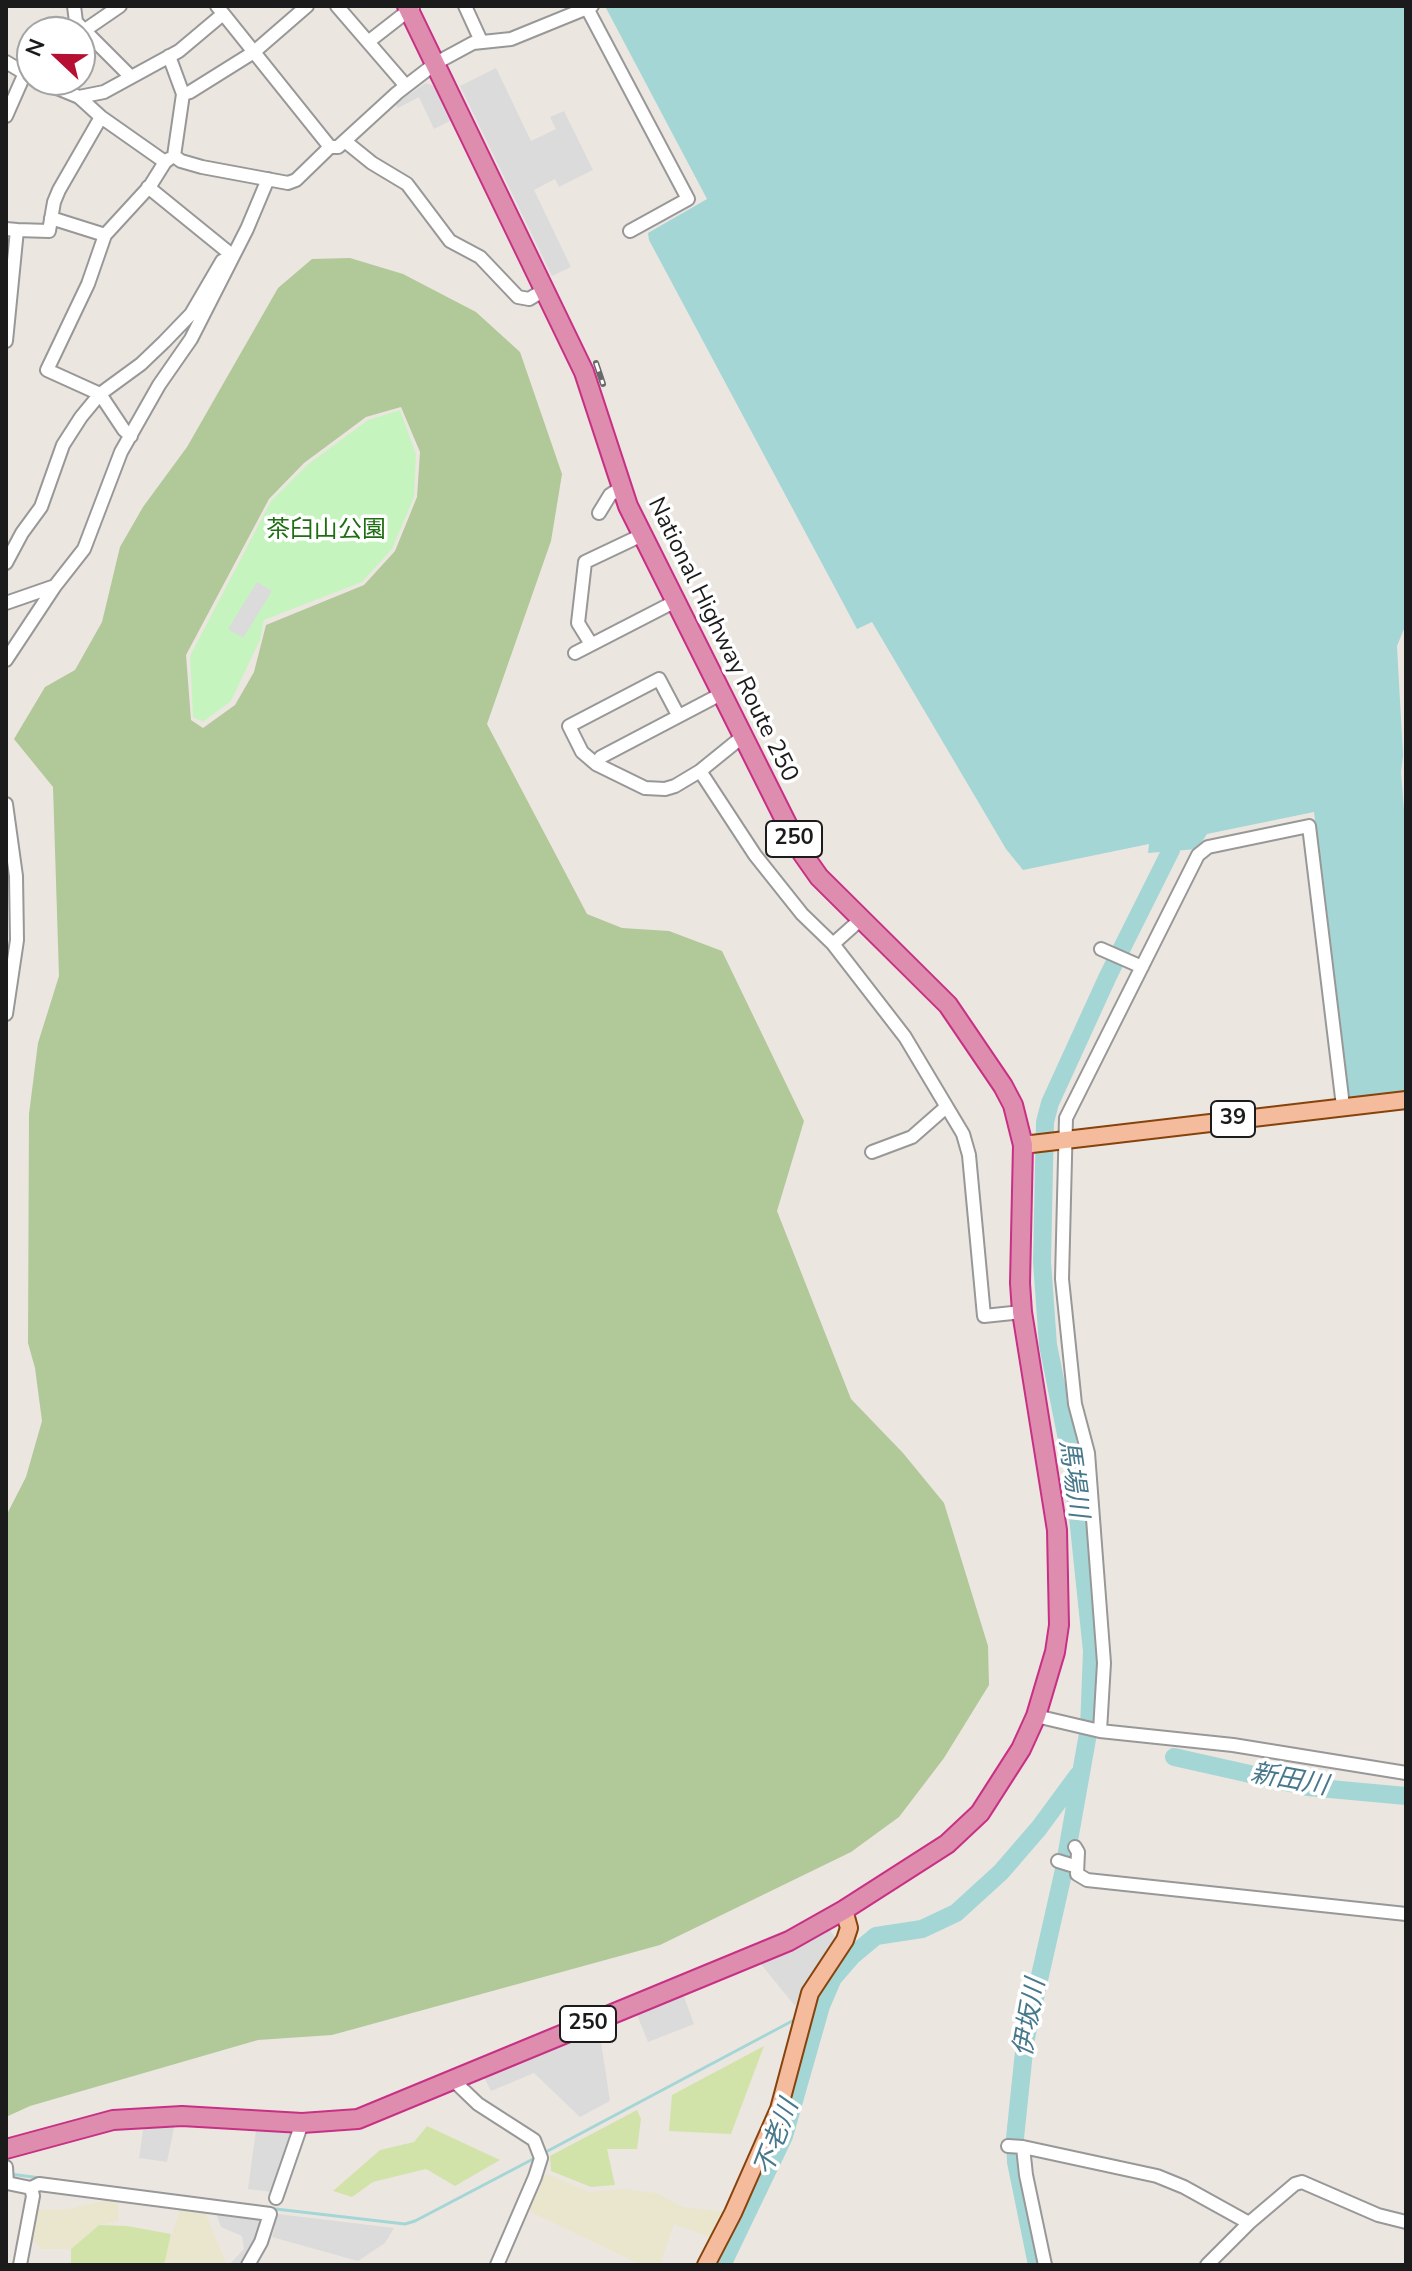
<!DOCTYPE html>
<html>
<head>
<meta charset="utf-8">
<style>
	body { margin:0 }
	#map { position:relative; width:1412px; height:2271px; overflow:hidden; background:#ece6e1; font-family:"Nunito Sans",sans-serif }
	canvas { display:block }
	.frame { position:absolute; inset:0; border:8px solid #1b1b1b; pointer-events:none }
	.north { position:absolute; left:16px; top:16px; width:80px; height:80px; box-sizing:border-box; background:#fff; border:2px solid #a4a4a4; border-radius:50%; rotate:292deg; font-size:22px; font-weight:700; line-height:32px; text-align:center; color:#1b1b1b }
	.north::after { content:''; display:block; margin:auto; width:28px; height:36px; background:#b60f33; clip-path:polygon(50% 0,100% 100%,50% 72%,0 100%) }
</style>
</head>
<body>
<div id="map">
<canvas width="1412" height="2271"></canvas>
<div class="frame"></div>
<div class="north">N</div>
</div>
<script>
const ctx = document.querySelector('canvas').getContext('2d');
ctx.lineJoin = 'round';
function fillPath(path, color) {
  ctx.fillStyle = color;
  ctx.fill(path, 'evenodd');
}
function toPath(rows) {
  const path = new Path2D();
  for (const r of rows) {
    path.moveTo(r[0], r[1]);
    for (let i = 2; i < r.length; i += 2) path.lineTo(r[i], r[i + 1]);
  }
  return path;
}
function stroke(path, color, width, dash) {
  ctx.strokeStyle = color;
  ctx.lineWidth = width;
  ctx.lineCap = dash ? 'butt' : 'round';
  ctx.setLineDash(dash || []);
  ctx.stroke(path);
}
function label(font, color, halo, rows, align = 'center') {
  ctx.font = font + ' "Nunito Sans","Noto Sans JP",sans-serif';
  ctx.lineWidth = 7;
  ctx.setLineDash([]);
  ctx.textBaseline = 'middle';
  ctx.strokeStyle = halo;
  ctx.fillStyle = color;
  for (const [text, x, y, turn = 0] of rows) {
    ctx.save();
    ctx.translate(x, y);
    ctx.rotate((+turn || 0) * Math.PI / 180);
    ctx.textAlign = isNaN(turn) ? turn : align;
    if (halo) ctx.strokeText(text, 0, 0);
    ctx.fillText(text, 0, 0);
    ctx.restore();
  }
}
fillPath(toPath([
	[547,2174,590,2192,622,2189,657,2193,683,2207,725,2212,712,2238,674,2224,660,2265,641,2265,531,2212,527,2207,541,2177],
	[117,2198,119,2221,99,2225,71,2249,42,2249,30,2237,36,2208,43,2210,69,2209],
	[181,2207,204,2210,227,2265,164,2265,162,2263]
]), '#eae6cd');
fillPath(toPath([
	[764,2046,731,2134,669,2131,672,2095],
	[637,2110,641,2119,637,2149,607,2149,615,2185,591,2187,551,2171,550,2156],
	[427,2126,500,2160,455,2186,426,2169,373,2182,352,2197,333,2191,380,2150,414,2142],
	[99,2225,127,2226,171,2234,164,2265,71,2265,71,2249]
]), '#d2e3a9');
fillPath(toPath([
	[350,258,403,274,476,312,520,352,562,474,551,541,487,724,587,914,622,928,669,931,722,951,804,1121,777,1211,851,1399,903,1453,944,1503,988,1646,989,1685,944,1758,899,1817,851,1852,660,1945,332,2035,258,2040,30,2106,6,2117,6,1516,26,1477,42,1421,35,1368,28,1343,29,1114,38,1043,59,976,53,787,14,739,45,687,75,670,102,622,120,547,143,507,187,447,278,288,312,259],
	[401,407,420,452,417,497,395,551,364,585,266,625,254,672,235,705,203,728,191,720,186,655,269,499,304,463,366,417]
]), '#b1c898');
fillPath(toPath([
	[400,410,416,454,414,497,392,549,362,582,264,620,260,640,231,701,203,722,193,717,190,656,271,501,307,465,368,420]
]), '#c6f4bf');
fillPath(toPath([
	[496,68,531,141,556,129,550,117,564,111,593,170,559,187,555,179,534,190,571,267,552,276,460,86],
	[426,83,434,86,452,120,434,129,419,97,398,108,394,104],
	[257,582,272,591,243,638,228,629],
	[828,1927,837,1940,803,1987,795,2006,760,1963],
	[683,1994,694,2024,648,2042,637,2015],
	[599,2029,610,2101,580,2117,534,2073,491,2091,483,2075],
	[175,2123,167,2162,139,2158,144,2124],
	[256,2130,289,2133,291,2135,273,2192,248,2189],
	[215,2210,265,2217,256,2241,242,2265,229,2265,244,2249,242,2236,221,2227],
	[278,2214,394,2228,385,2243,358,2261,272,2237]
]), '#dbdbdb');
fillPath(toPath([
	[611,6,1406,6,1406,624,1397,646,1403,755,1401,772,1406,836,1406,1092,1346,1101,1314,812,1207,834,1197,849,1148,853,1149,844,1023,870,1006,849,872,622,857,629,649,240,648,233,707,199,606,8]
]), '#a4d6d6');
stroke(toPath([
	[814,2010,821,2006],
	[542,2154,796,2019],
	[10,2174,125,2189],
	[267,2208,405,2224,415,2221,535,2158]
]), '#a4d6d6', 3);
stroke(toPath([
	[1174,1757,1308,1787,1406,1796],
	[722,2265,784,2136,821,2006,833,1978,852,1956,876,1936,922,1929,956,1913,1001,1872,1039,1828,1078,1775],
	[1037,2265,1016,2162,1015,2138,1025,2042,1063,1874,1089,1728,1092,1651,1073,1469,1048,1345,1042,1262,1045,1122,1050,1103,1108,976,1171,850]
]), '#a4d6d6', 18);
const minor = toPath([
	[74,6,76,22,131,77],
	[217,6,330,147,338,147,397,93,436,63,473,43,511,39,592,6],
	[307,6,254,52,190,92,183,94,174,156,181,161,202,167,288,183,296,180,330,147],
	[337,6,406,86],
	[465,6,481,41],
	[588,10,688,199,630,231],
	[85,30,120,6],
	[368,42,413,7],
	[169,56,183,94],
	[6,62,31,77],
	[38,80,79,97,104,92,179,51,223,14],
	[79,97,101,117,165,162,169,159],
	[6,116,25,73],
	[346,142,372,163,407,184,450,241,480,257,518,297,529,299,546,289],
	[51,218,105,235],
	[6,229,17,230,6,341],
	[17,230,49,231,54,202,59,190,101,117],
	[131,436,124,430,100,394,47,370,88,284,105,235,150,186,165,162],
	[599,513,610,495,622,487],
	[6,563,22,533,41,507,63,445,81,417,100,394,141,364,164,342,191,314,222,261,233,256,148,187],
	[6,603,55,586],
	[591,644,578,623,585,562,642,535],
	[575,653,674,602],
	[6,660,55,586,84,549,121,452,159,385,191,339,247,229,268,179],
	[678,715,659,679,569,726,582,752,596,764,645,788,665,789,675,786,700,771,742,737],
	[596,764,601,757,721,694],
	[700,771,755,855,802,914,833,944,905,1037,963,1134,969,1155,984,1316,1022,1312],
	[6,804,16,876,17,940,6,1014],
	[833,944,860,920],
	[1101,949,1142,967],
	[872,1152,912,1137,945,1108],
	[1036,1716,1100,1731,1233,1745,1406,1773],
	[1100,1731,1104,1663,1088,1453,1075,1404,1062,1279,1066,1118,1198,855,1208,847,1309,826,1343,1106],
	[1075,1847,1078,1852,1077,1874,1087,1880,1406,1914],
	[1058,1861,1071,1865],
	[453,2080,478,2104,534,2140,541,2158,535,2177,497,2265],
	[1008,2146,1023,2147,1157,2176,1184,2187,1249,2223],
	[1023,2147,1026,2175,1045,2265],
	[6,2167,7,2183,31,2188,33,2196,20,2265],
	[31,2188,39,2184,270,2214,261,2242,248,2265],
	[276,2198,302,2123],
	[1207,2265,1249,2223,1295,2184,1302,2182,1378,2215,1406,2222]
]);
const major = toPath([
	[1023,1145,1406,1100],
	[706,2265,733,2213,779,2109,810,1993,845,1940,849,1928,844,1910]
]);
const highway = toPath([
	[6,2149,113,2120,182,2116,302,2123,358,2119,789,1941,844,1910,947,1844,980,1813,1021,1749,1036,1716,1055,1652,1059,1625,1057,1530,1022,1312,1020,1283,1023,1145,1013,1105,1003,1086,948,1005,819,877,800,850,628,506,584,372,407,6]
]);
stroke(minor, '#989898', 16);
stroke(major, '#86430b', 20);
stroke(highway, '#c73084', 22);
stroke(minor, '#fff', 12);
stroke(major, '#f4bc9d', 16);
stroke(highway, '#de8dae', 18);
const rail = toPath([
	[596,363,603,384]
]);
stroke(rail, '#696969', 6);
stroke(rail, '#fff', 3, [9]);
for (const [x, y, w] of [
	[794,839,56],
	[1233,1119,44],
	[588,2024,56]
]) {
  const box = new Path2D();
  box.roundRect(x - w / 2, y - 18, w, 36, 6);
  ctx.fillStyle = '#fff';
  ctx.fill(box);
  stroke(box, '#1b1b1b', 2);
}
label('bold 22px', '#1b1b1b', null, [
	["250",794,839],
	["39",1233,1119],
	["250",588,2024]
]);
label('24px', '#1f6e13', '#fff', [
	["茶臼山公園",326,531]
]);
label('24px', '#1b1b1b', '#fff', [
	["National Highway Route 250",722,640,64]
]);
label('italic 26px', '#47788c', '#fff', [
	["馬場川",1072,1479,82],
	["新田川",1289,1781,10],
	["伊坂川",1031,2018,-80],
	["不老川",778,2138,-69]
]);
</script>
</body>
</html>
